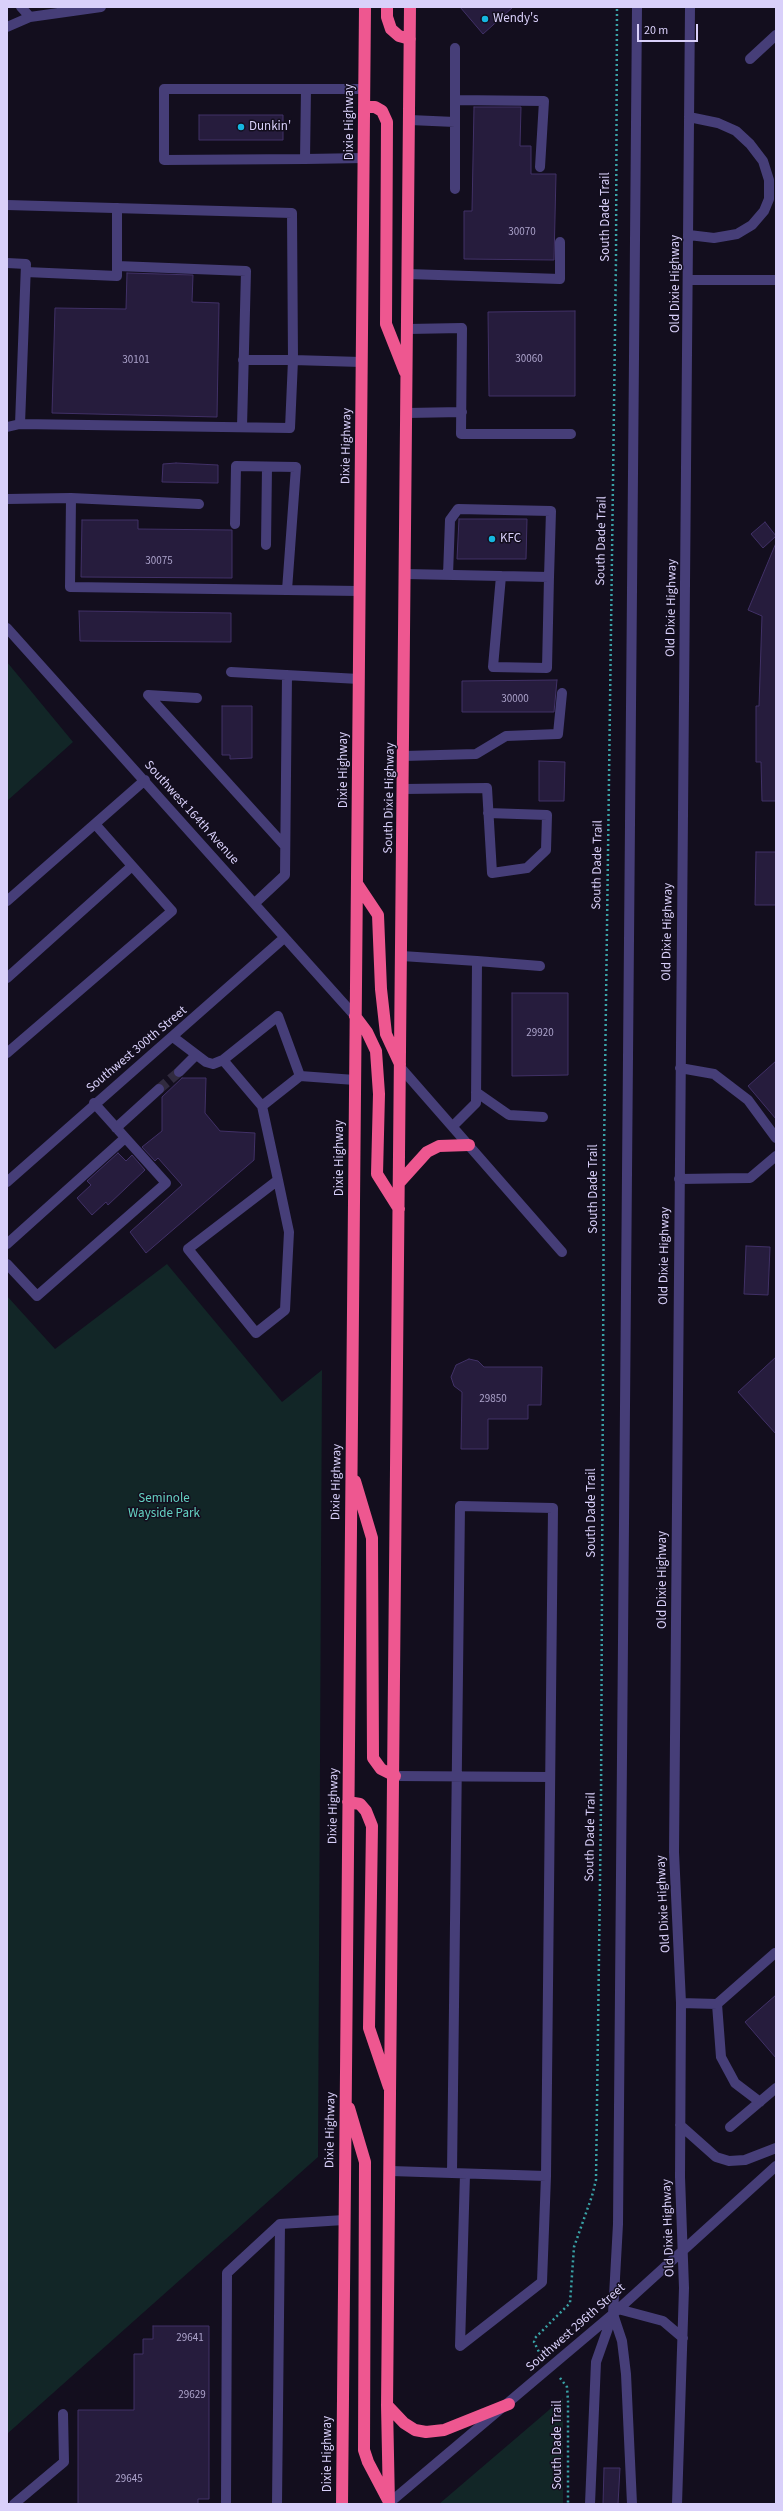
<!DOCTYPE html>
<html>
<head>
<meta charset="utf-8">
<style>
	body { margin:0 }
	#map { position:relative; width:783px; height:2511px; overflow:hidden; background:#130e1e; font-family:"Source Sans 3",sans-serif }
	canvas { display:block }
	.frame { position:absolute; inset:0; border:8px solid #d9d0fa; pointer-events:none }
	.scale { position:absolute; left:637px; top:24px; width:61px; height:18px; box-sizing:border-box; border:2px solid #d9d0fa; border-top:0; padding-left:5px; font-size:12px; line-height:14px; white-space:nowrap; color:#d9d0fa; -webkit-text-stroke:3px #130e1e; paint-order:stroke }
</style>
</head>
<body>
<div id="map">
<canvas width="783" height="2511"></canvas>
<div class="frame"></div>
<div class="scale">20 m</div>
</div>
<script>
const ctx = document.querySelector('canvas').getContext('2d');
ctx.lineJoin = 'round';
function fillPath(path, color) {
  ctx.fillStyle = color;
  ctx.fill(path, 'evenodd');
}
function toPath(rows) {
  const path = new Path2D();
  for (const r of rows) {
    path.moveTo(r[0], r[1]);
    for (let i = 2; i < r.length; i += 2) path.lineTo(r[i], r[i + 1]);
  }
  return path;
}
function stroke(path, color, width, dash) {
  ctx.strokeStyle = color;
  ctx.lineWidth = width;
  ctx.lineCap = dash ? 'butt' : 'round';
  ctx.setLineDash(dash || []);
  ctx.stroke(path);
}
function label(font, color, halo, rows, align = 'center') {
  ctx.font = font + ' "Source Sans 3",sans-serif';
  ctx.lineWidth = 3;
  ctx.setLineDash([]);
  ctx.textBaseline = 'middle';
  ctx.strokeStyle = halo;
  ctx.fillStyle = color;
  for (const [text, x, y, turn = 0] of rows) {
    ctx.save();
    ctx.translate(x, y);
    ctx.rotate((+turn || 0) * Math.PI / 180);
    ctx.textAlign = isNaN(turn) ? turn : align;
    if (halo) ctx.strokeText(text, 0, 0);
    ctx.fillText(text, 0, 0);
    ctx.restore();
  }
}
fillPath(toPath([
	[7,662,73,742,7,801],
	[167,1264,282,1402,322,1370,318,2157,7,2434,7,1296,55,1349],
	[563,2398,563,2504,439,2504]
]), '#122627');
const building = toPath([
	[460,7,513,7,483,34,460,7],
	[474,107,521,107,520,146,531,146,531,174,556,174,554,260,464,259,464,211,472,211,474,107],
	[199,115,283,115,283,140,199,140,199,115],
	[127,273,193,275,192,302,219,303,217,417,52,413,55,308,126,309,127,273],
	[575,311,575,396,489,396,488,312,575,311],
	[176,463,218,465,218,483,162,482,163,464,176,463],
	[459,519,527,519,526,559,457,559,459,519],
	[82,520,138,520,138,529,232,530,232,578,81,577,82,520],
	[765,522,776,536,763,548,751,534,765,522],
	[776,543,776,801,762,801,761,762,756,762,756,706,759,706,762,616,748,610,776,543],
	[79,611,231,613,231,642,80,641,79,611],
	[557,680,554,712,462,712,462,681,557,680],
	[222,706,252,706,252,758,230,759,230,755,222,755,222,706],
	[539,761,565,762,564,801,539,801,539,761],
	[756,852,776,852,776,905,755,905,756,852],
	[512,993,568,993,568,1075,512,1076,512,993],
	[776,1061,776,1119,748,1086,776,1061],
	[182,1078,206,1078,205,1113,220,1131,255,1133,254,1160,146,1253,130,1232,182,1185,158,1158,155,1161,142,1147,162,1131,162,1097,182,1078],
	[118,1153,126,1161,132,1155,145,1170,108,1205,106,1202,92,1215,77,1198,91,1185,87,1181,118,1153],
	[746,1246,770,1247,768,1295,744,1294,746,1246],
	[776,1357,776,1434,738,1392,776,1357],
	[469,1359,478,1361,484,1367,542,1367,541,1405,528,1405,528,1419,488,1419,488,1449,461,1449,462,1392,454,1386,451,1377,456,1365,469,1359],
	[776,1995,776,2058,745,2022,776,1995],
	[153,2326,209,2326,209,2499,198,2499,198,2504,78,2504,78,2410,134,2410,134,2354,143,2354,143,2339,153,2339,153,2326],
	[604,2468,620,2468,618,2504,603,2504,604,2468]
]);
fillPath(building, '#261c3d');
stroke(building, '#413167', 1);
stroke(toPath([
	[159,1089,179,1072]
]), '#312b3f', 10, [10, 5]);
stroke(toPath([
	[541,2356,534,2342,535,2338,570,2303,574,2247,592,2196,596,2180,601,1805,604,1150,616,258,617,7],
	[560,2378,567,2387,568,2401,568,2504]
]), '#39a1a5', 2.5, [2, 3]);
stroke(toPath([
	[21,7,30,17,101,7],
	[7,27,30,17],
	[455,48,455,100,544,101,540,167],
	[750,59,776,35],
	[455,100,455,189],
	[410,120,455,122],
	[364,158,305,159,306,89,364,89],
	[305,159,164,160,164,89,306,89],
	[7,205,292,213,293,360,361,362],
	[689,235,714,238,737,234,752,225,764,211,769,199,769,180,763,161,750,144,736,131,718,123,689,117],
	[7,263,26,264,20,424],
	[117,266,246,271,242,427],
	[26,272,117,276,117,208],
	[408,274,560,279,560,242],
	[689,280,776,280],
	[408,329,462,328,461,434,571,434],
	[407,413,462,412],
	[7,427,20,424,290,428,293,360,243,360],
	[7,499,71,498],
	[199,504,71,498,70,587,359,591],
	[235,524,236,466,296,467,287,590],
	[266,545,267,467],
	[406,574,549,577,547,668,493,667,501,576],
	[448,575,450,520,458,509,551,511,549,577],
	[7,628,355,1016],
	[231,672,359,679],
	[197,698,148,695,285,846],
	[404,756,476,754,506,736,558,734,562,693],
	[404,789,487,788,492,873,527,868,546,850,547,815,488,813],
	[7,901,145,780],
	[255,903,285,875,287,675],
	[402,956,477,961,476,1103,453,1126],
	[477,961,540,966],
	[7,978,132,866],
	[173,1037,206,1062,213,1064,223,1060,262,1106,300,1076,355,1080],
	[7,1053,172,911,95,824],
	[223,1060,278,1016,300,1076],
	[401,1068,562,1252],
	[680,1068,714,1074,748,1100,776,1138],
	[179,1072,195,1056],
	[476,1092,509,1115,543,1117],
	[262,1106,278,1180,289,1232,285,1310,256,1333,188,1249,278,1180],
	[116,1128,159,1089],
	[679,1179,750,1178,776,1156],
	[7,1182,284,938],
	[7,1244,125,1138],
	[7,1264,37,1296,166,1183,94,1103],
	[395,1776,550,1777],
	[681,2003,717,2004,721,2057,735,2083,760,2102],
	[717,2004,775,1953],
	[680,2125,716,2157,729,2161,745,2160,776,2148],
	[730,2127,776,2088],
	[391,2171,452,2173,546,2176,542,2282,460,2346,465,2174],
	[452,2173,460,1506,553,1508,546,2176],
	[618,2309,663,2321,683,2338],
	[613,2314,622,2341,626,2374,632,2504],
	[14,2504,64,2462,63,2414],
	[226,2504,227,2273,280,2224],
	[277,2504,280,2224,344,2220],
	[388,2504,613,2314,776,2166],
	[590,2504,596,2362,613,2314,618,2224,637,7],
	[677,2504,684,2288,680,2177,681,2003,674,1852,690,7]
]), '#463e78', 10);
stroke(toPath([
	[387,7,387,17,391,29,399,36,410,39],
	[364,107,375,107,382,111,387,122,386,324,405,372],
	[358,885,378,915,381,989,386,1034,400,1064],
	[355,1016,367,1032,376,1051,379,1094,377,1174,399,1209],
	[399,1183,427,1152,439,1146,469,1145],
	[355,1481,372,1538,373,1758,381,1769,395,1776],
	[348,1802,360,1804,366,1811,372,1826,369,2028,389,2087],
	[349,2108,365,2162,364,2450,368,2462,388,2500],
	[387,2405,404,2423,415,2430,426,2432,444,2430,509,2404],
	[342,2504,365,7],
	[389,2504,387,2405,410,7]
]), '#ee5790', 12);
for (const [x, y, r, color] of [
	[485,19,4,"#16b7e0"],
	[241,127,4,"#16b7e0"],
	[492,539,4,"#16b7e0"]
]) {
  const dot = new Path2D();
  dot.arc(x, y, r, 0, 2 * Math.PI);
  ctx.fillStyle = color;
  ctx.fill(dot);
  stroke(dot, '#130e1e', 1.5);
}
label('11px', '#aca3cb', null, [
	["30070",522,233],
	["30060",529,360],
	["30101",136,361],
	["30075",159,562],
	["30000",515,700],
	["29920",540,1034],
	["29850",493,1400],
	["29641",190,2339],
	["29629",192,2396],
	["29645",129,2480]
]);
label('13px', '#d9d0fa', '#130e1e', [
	["Wendy's",493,19],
	["Dunkin'",249,127],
	["KFC",500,539]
], 'left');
label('13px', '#d9d0fa', '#130e1e', [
	["Dixie Highway",350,122,-90],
	["South Dade Trail",606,217,-90],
	["Old Dixie Highway",676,284,-90],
	["Dixie Highway",347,446,-89],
	["South Dade Trail",602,541,-89],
	["Old Dixie Highway",672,608,-89],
	["Dixie Highway",344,770,-90],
	["South Dixie Highway",390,798,-89],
	["Southwest 164th Avenue",191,813,48],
	["South Dade Trail",598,865,-89],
	["Old Dixie Highway",668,932,-89],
	["Southwest 300th Street",137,1050,-40],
	["Dixie Highway",340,1158,-90],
	["South Dade Trail",594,1189,-90],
	["Old Dixie Highway",665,1256,-89],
	["Dixie Highway",337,1482,-89],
	["South Dade Trail",592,1513,-90],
	["Old Dixie Highway",663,1580,-90],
	["Dixie Highway",334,1806,-89],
	["South Dade Trail",591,1837,-89],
	["Old Dixie Highway",664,1904,-93],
	["Dixie Highway",331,2130,-89],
	["Old Dixie Highway",669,2228,-92],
	["Southwest 296th Street",576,2328,-41],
	["South Dade Trail",558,2445,-90],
	["Dixie Highway",328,2454,-90]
]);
label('13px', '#64d2c2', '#130e1e', [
	["Seminole",164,1499],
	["Wayside Park",164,1514]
]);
</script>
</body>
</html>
